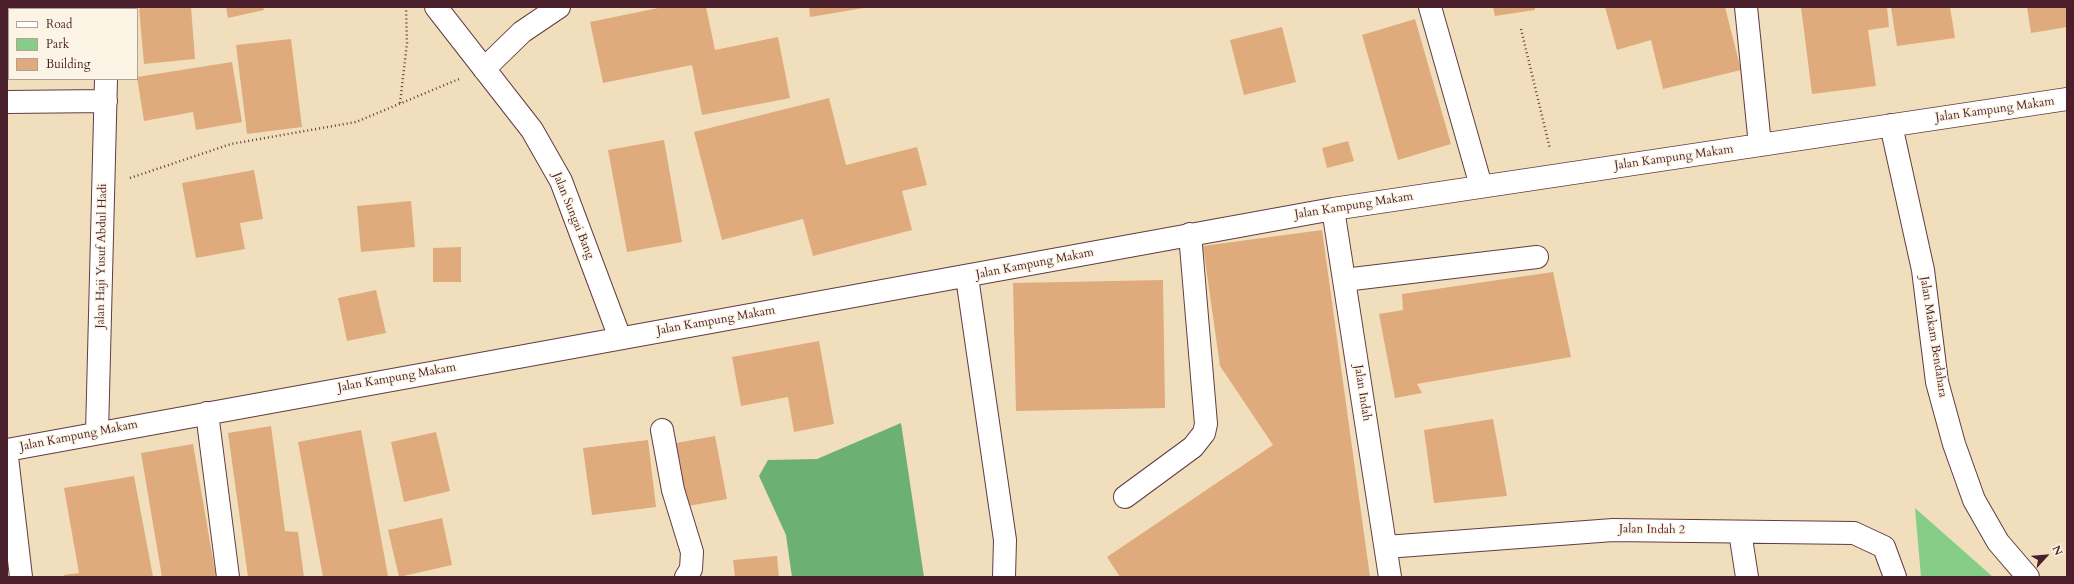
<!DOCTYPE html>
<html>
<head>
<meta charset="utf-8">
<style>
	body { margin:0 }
	#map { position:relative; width:2074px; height:584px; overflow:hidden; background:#f1debd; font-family:Cardo,serif }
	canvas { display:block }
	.frame { position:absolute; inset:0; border:8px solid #4a1f2b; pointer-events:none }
	.legend { position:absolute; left:8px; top:8px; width:130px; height:72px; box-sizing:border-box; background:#fcf5e5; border:1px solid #b59f9b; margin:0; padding:5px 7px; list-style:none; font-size:12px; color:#4a1f2b }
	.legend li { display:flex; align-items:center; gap:8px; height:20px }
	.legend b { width:20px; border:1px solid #b59f9b }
	.north { position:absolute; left:2026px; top:536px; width:40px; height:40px; -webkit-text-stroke:3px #fcf5e5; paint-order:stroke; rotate:64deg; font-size:11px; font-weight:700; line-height:16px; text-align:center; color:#4a1f2b }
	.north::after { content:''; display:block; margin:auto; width:14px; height:18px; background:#4a1f2b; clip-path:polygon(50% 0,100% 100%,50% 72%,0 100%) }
</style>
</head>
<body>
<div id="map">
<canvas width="2074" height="584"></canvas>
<div class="frame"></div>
<ul class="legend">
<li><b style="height:5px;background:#fff"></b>Road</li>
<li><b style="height:11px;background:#86cd88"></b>Park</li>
<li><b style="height:11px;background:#dfab7c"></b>Building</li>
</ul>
<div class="north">N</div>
</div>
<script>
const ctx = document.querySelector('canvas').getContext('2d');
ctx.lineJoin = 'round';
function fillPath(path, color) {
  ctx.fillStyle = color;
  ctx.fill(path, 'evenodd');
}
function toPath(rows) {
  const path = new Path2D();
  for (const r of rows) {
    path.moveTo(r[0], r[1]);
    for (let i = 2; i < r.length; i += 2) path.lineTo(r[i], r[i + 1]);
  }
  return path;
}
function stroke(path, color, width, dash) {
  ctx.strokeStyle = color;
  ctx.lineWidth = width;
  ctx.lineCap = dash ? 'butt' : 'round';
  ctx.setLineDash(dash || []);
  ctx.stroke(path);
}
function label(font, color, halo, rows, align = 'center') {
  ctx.font = font + ' Cardo,serif';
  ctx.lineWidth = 3;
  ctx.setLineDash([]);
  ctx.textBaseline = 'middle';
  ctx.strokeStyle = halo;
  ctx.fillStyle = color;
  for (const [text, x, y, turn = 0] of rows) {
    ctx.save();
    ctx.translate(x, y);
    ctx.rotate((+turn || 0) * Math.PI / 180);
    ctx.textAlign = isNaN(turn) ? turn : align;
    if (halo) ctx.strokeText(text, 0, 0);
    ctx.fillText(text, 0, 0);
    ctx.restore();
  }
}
fillPath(toPath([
	[1915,508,1993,577,1921,577]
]), '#86cd88');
fillPath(toPath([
	[901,423,924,577,792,577,786,535,759,476,768,460,817,459]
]), '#6cb074');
fillPath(toPath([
	[7,7,55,7,56,9,9,9,9,79,7,80],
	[139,7,191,7,195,59,144,64],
	[226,7,263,7,264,10,228,18],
	[663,7,706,7,715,50,778,37,790,98,702,115,692,65,603,83,590,22],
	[809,7,864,7,864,8,810,17],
	[1493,7,1535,7,1535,10,1495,16],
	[1605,7,1725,7,1741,70,1663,89,1651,40,1617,50],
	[1801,7,1887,7,1889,27,1868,30,1876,86,1812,94],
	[1891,7,1950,7,1955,38,1897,46],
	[2027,7,2067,7,2067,27,2031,33],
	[1415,19,1451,144,1398,160,1362,35],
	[1282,27,1296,82,1244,95,1230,40],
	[291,39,302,127,247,134,236,45],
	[232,62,242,122,196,130,193,112,144,121,137,77],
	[829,98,846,165,917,147,927,185,902,191,912,230,813,256,803,219,722,240,694,132],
	[664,140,682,242,627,252,608,150],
	[1348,141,1354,161,1327,168,1322,148],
	[254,170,263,219,240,223,245,249,196,258,182,183],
	[411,201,415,247,361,252,357,206],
	[1322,230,1370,577,1120,577,1107,557,1273,445,1220,366,1203,246],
	[461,247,461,282,433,282,433,248],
	[1553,272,1571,357,1417,384,1422,393,1395,398,1379,314,1403,310,1402,294],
	[1163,280,1165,408,1016,411,1013,283],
	[376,290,386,333,347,341,338,298],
	[819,341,834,424,794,432,788,397,741,406,732,357],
	[1493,419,1507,496,1434,503,1424,430],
	[271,426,285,531,298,532,304,577,248,577,228,433],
	[361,430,388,576,323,577,298,442],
	[436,432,450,491,404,502,391,442],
	[715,436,727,499,688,506,676,443],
	[648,440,656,507,592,515,583,448],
	[193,444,216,577,162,577,141,453],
	[134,476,153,577,64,577,64,575,79,573,64,488],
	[442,518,452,565,399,577,388,530],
	[777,556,779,577,735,577,733,560]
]), '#dfab7c');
const minor = toPath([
	[436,7,532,130,561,181,620,338],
	[1430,7,1481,186],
	[1746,7,1760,145],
	[108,9,108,7],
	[484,69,522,32,559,7],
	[7,102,106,101],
	[1891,125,1923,270,1937,382,1954,444,1974,500,1998,542,2028,577],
	[1333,209,1390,577],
	[967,277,1005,540,1004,577],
	[1344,280,1537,257],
	[207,413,228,577],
	[662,430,673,490,692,552,691,569,686,577],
	[97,433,106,79],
	[7,450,1333,209,2067,99],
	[7,457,21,577],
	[1125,497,1193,447,1204,433,1206,424,1190,234],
	[1740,532,1747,577],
	[1386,547,1613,530,1854,533,1884,547,1895,577]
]);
stroke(minor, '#633c41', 24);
stroke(toPath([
	[1521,29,1550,149],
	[400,103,407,43,406,7],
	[130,178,231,144,356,122,459,79]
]), '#633c41', 2.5, [1, 3]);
stroke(minor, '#fff', 22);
label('12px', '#4a1f2b', '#fcf5e5', [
	["Jalan Kampung Makam",1995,110,-8],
	["Jalan Kampung Makam",1674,158,-8],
	["Jalan Kampung Makam",1354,206,-9],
	["Jalan Sungai Bang",573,216,68],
	["Jalan Haji Yusuf Abdul Hadi",102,256,-89],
	["Jalan Kampung Makam",1035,264,-11],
	["Jalan Kampung Makam",716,321,-10],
	["Jalan Makam Bendahara",1933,337,81],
	["Jalan Kampung Makam",397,378,-10],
	["Jalan Indah",1362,393,81],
	["Jalan Kampung Makam",79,436,-11],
	["Jalan Indah 2",1652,530,1]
]);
</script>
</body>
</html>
